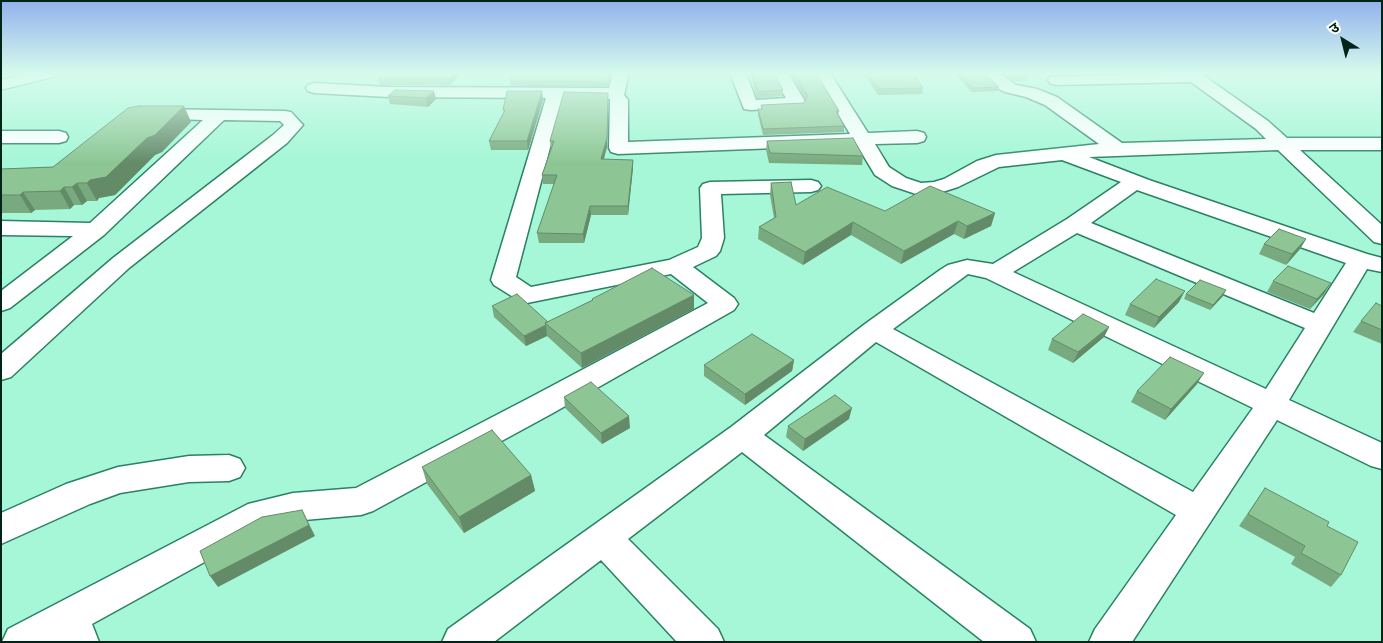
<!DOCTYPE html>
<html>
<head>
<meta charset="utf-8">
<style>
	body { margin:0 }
	#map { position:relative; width:1383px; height:643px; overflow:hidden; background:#a5f7d7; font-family:"Roboto Serif","Noto Sans Devanagari",serif }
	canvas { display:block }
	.frame { position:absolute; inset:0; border:2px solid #012419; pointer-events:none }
	.north { position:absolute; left:1318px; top:15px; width:50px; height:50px; -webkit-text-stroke:4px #fff; paint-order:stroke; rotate:324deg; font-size:14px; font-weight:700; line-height:20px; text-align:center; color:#012419 }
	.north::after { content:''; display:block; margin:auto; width:18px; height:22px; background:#012419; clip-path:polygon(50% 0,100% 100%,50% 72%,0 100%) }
</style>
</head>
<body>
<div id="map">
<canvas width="1383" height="643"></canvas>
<div class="frame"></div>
<div class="north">उ</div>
</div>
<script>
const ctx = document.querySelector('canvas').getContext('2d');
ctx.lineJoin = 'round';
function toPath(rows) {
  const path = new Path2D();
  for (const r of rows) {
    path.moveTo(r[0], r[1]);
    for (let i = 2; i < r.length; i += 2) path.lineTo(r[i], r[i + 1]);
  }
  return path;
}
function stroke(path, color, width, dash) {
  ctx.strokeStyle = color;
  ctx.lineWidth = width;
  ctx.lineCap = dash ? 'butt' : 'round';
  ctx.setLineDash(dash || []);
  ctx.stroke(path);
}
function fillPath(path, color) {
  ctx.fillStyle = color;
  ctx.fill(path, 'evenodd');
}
const minor = toPath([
	[613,73,629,73,624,95,628,100,628,142,850,134,814,73,830,73,868,133,917,131,924,133,926,137,924,141,917,143,875,144,889,167,906,178,921,183,934,182,944,179,977,161,996,155,1099,144,1045,105,1026,97,1005,92,995,87,981,73,999,73,1016,85,1037,89,1057,97,1122,143,1266,139,1256,129,1191,82,1056,85,1050,83,1048,80,1050,77,1200,73,1268,121,1287,138,1382,138,1382,150,1300,150,1382,225,1382,244,1374,242,1278,150,1089,157,1149,180,1367,254,1382,258,1382,272,1367,269,1289,400,1382,443,1382,469,1371,466,1277,420,1132,642,1089,642,1095,629,1176,515,876,342,764,435,1030,629,1036,642,984,642,742,452,628,539,718,629,724,642,677,642,601,560,494,642,442,642,448,629,731,427,865,324,940,270,948,265,967,260,993,264,1067,219,1121,182,1062,160,999,167,958,187,936,194,919,195,892,186,875,175,857,145,618,154,611,152,609,148,610,99,563,98,516,277,531,287,669,260,698,247,702,238,700,188,703,184,710,182,811,180,818,182,821,186,818,190,811,192,721,194,724,238,720,251,716,256,693,267,734,298,738,304,734,310,553,413,373,511,361,515,293,521,268,527,92,624,99,642,2,642,8,629,248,504,293,493,356,488,531,397,708,303,671,274,527,303,518,300,494,285,491,280,546,98,389,97,314,93,308,91,306,88,308,85,314,83,389,87,609,88,613,73],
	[1137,190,1346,263,1314,313,1091,223,1137,190],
	[1077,233,1305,328,1266,389,1013,272,1077,233],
	[968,274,986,278,1253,408,1193,492,893,329,968,274],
	[730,73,746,73,756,100,786,98,772,73,788,73,806,103,803,107,797,108,750,110,744,109,730,73],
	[153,109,285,111,291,112,303,125,287,143,129,268,11,377,1,380,1,354,113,258,273,135,284,125,280,121,224,120,104,235,10,308,1,311,1,291,73,236,1,235,1,221,90,223,203,120,147,118,144,114,147,110,153,109],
	[1,131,59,131,66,133,68,137,66,141,59,143,1,143,1,131],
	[229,455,240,459,245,468,240,477,229,481,189,482,120,493,90,504,1,544,1,513,66,484,118,467,189,456,229,455]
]);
const major = toPath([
	[29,73,59,73,57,76,1,90,1,80,29,73]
]);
stroke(minor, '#2c8064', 3);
stroke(major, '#2c8064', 2);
fillPath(minor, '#fff');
fillPath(major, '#fff');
fillPath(toPath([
	[462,73,450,85,380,85,378,78],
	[611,73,608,86,511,86,510,81],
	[750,73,774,73,783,90,783,96,757,98],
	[789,73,816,73,839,111,838,115,844,126,844,132,763,135,758,115,758,109,761,109,761,105,804,103,806,100],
	[861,73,913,73,923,88,922,94,878,95,866,77,863,77],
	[954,73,984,73,999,87,998,91,972,92],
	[1002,73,1024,73,1028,76,1026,81,1013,81],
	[395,90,436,99,428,107,390,104,388,96],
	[542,91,543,100,528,150,491,150,489,141,504,112,503,110],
	[608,93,607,147,604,159,633,160,633,168,628,215,591,215,584,243,539,243,537,233,554,184,543,184,542,175,551,149,550,141],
	[184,106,191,122,162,152,155,155,115,195,99,198,97,201,87,201,82,205,74,205,70,209,35,210,31,213,1,213,1,169,53,167],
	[767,141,863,156,862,165,769,163,766,150],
	[771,183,796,205,885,211,995,213,991,226,964,239,954,234,901,264,851,235,803,265,758,239,759,227,774,218,770,195],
	[1306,239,1300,249,1286,265,1259,254,1264,244],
	[1273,281,1324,294,1310,309,1267,292],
	[1186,294,1223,296,1210,310,1184,299],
	[694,295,694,309,582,368,548,337,547,336,526,346,494,317,492,306,548,322,592,300,592,299],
	[1179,302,1154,328,1125,315,1130,304],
	[1382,306,1382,344,1353,332,1361,321],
	[1109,327,1104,337,1073,363,1048,350,1052,339],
	[794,360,792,371,745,405,704,376,704,365],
	[1197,384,1165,420,1131,402,1137,391],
	[564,397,630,428,602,444,565,408],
	[849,419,803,451,786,437,788,426],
	[422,467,531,475,535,491,464,533,427,484],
	[1265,488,1327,526,1341,575,1331,587,1291,564,1295,557,1239,526]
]), '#79aa7f');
fillPath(toPath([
	[454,73,462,73,450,85,449,79],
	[610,73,611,73,608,86,607,82],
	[434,91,436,99,428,107,426,98],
	[542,91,543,100,528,150,527,141],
	[608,93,607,147,601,168,601,159],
	[184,106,191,122,162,152,155,155,115,195,99,198,97,201,87,183],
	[633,160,633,168,628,215,628,206],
	[77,183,87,201,82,205,72,187],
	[64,187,74,205,70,209,60,191],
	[23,192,35,210,31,213,20,195],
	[590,206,591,215,584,243,583,234],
	[995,213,991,226,964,239,967,226],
	[958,221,954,234,901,264,904,251],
	[853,222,851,235,803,265,805,252],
	[1306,239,1300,249,1286,265,1292,254],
	[1331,283,1324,294,1310,309,1317,299],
	[1226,290,1223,296,1210,310,1213,305],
	[1185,291,1179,302,1154,328,1159,317],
	[694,295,694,309,582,368,581,353],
	[546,325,547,336,526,346,524,336],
	[1109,327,1104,337,1073,363,1078,352],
	[794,360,792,371,745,405,745,394],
	[1204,373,1197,384,1165,420,1171,409],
	[852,408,849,419,803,451,805,439],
	[629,416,630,428,602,444,601,433],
	[531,475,535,491,464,533,459,517],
	[302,510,315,536,218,587,210,576]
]), '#638b68');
const building = toPath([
	[383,73,454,73,449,79,378,78,383,73],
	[514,73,610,73,607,82,510,81,514,73],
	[752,73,774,73,783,90,758,92,752,73],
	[794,73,816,73,839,111,836,111,844,126,763,129,758,109,762,109,761,105,804,103,808,96,794,73],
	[868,73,913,73,923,88,879,89,868,73],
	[959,73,984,73,999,87,973,88,959,73],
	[1010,73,1024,73,1028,76,1014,76,1010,73],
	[395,90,434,91,426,98,388,96,395,90],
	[507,91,542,91,527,141,489,141,505,110,503,110,507,91],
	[564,92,608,93,607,138,601,159,633,160,628,206,590,206,583,234,537,233,557,175,542,175,554,141,550,141,564,92],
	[139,106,184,106,155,135,147,138,106,177,90,180,87,183,77,183,72,187,64,187,60,191,23,192,20,195,1,195,1,169,53,167,128,108,139,106],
	[853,138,863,156,770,153,767,141,853,138],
	[791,182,796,205,827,187,885,211,930,186,995,213,967,226,958,221,904,251,853,222,805,252,759,227,776,217,771,183,791,182],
	[1279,229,1306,239,1292,254,1264,244,1279,229],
	[1288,266,1331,283,1317,299,1273,281,1288,266],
	[652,268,694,295,581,353,545,323,593,300,592,299,652,268],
	[1156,279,1185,291,1159,317,1130,304,1156,279],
	[1200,280,1226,290,1213,305,1186,294,1200,280],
	[517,294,548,322,545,323,546,325,524,336,492,306,517,294],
	[1376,303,1382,306,1382,330,1361,321,1376,303],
	[1083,314,1109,327,1078,352,1052,339,1083,314],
	[752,334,794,360,745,394,704,365,752,334],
	[1170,357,1204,373,1171,409,1137,391,1170,357],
	[591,382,629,416,601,433,564,397,591,382],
	[835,395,852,408,805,439,788,426,835,395],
	[492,430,531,475,459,517,422,467,492,430],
	[1265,488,1329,522,1327,526,1358,542,1341,575,1301,553,1305,546,1248,514,1265,488],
	[302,510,309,525,210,576,200,551,262,517,302,510]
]);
fillPath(building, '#8dc694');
stroke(building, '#638b68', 1);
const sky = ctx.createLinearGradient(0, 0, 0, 163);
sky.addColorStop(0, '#92b1ed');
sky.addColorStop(0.45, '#d6fbed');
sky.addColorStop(1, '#d6fbed00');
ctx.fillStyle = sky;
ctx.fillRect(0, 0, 1383, 163);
</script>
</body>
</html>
